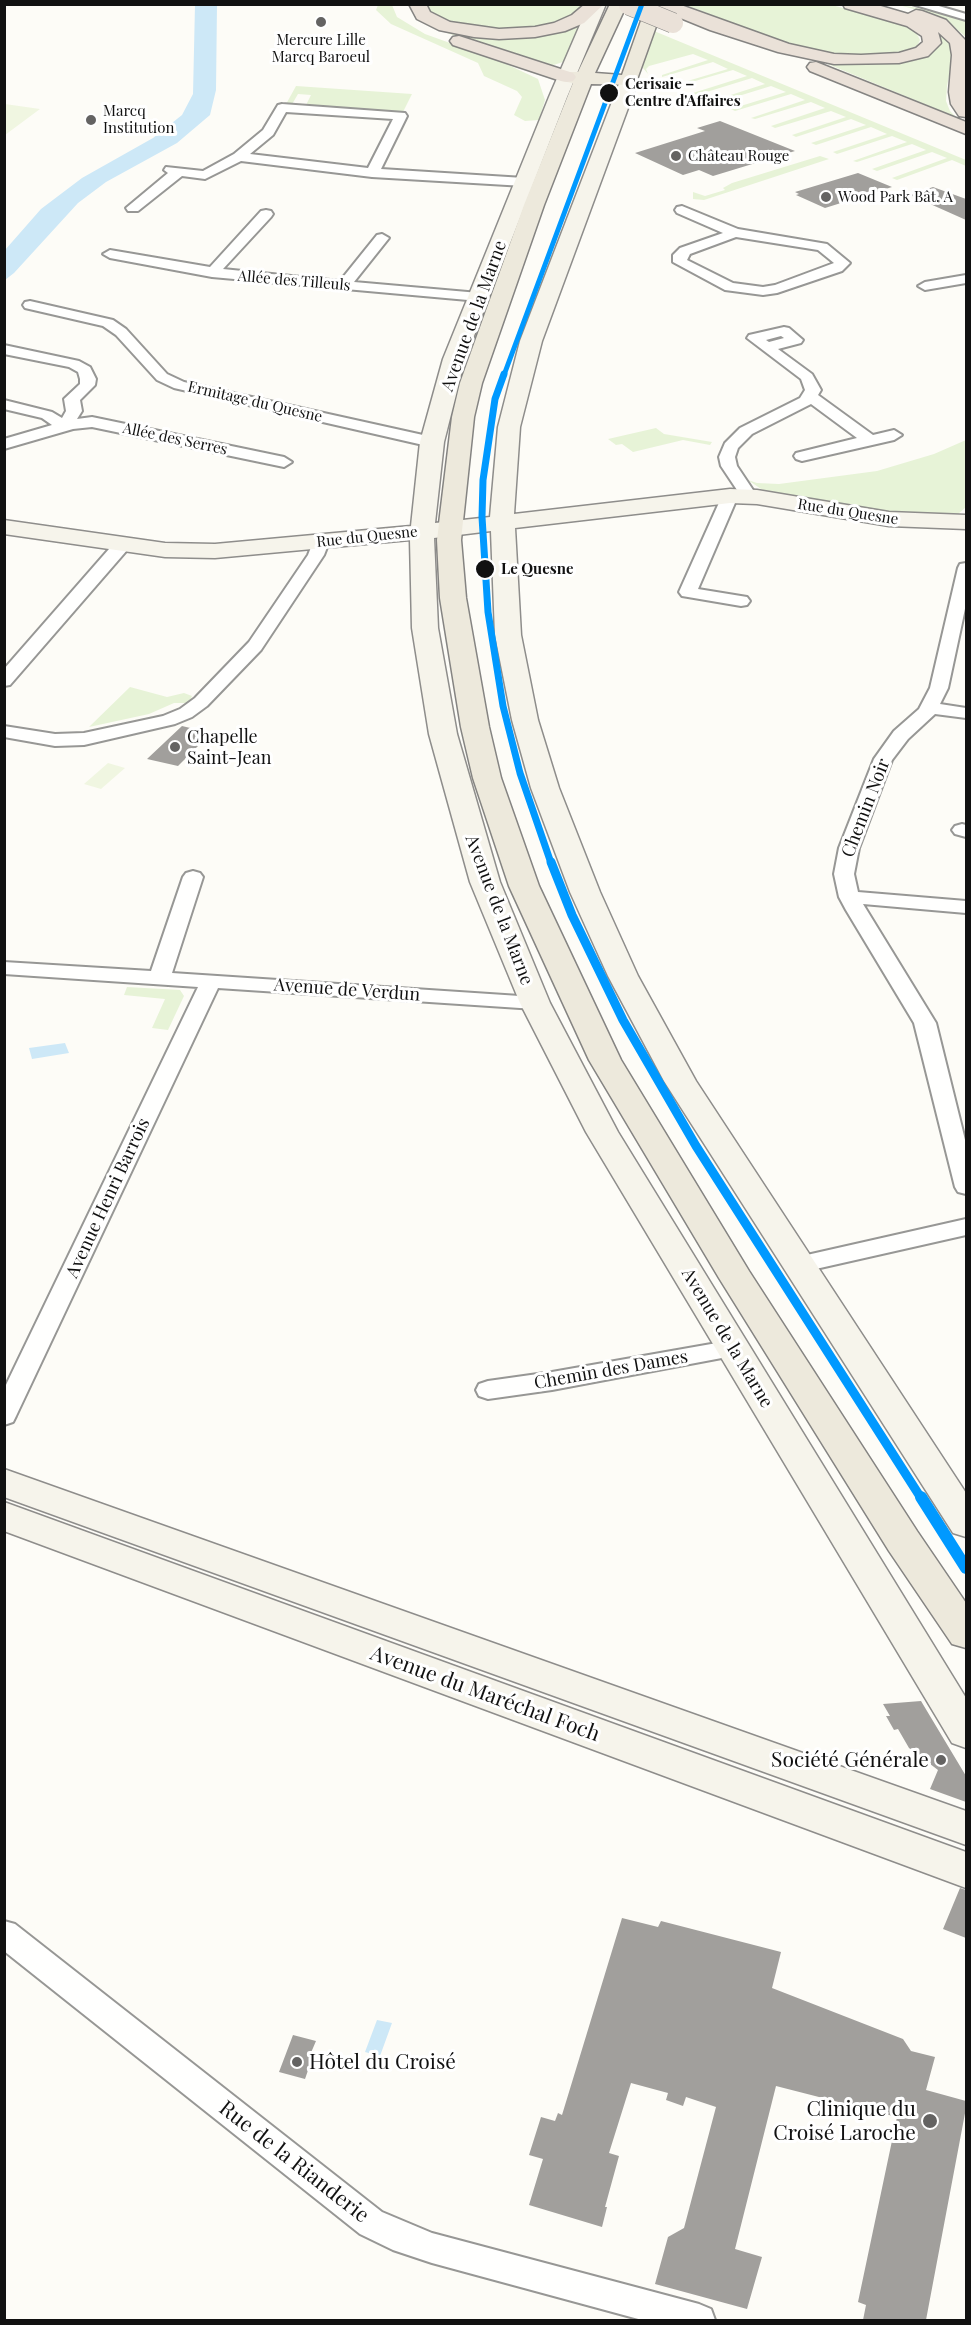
<!DOCTYPE html>
<html>
<head>
<meta charset="utf-8">
<style>
	body { margin:0 }
	#map { position:relative; width:971px; height:2325px; overflow:hidden; background:#fdfcf7; font-family:"Playfair Display",serif }
	canvas { display:block }
	.frame { position:absolute; inset:0; border:6px solid #111; pointer-events:none }
</style>
</head>
<body>
<div id="map">
<canvas width="971" height="2325"></canvas>
<div class="frame"></div>
</div>
<script>
const ctx = document.querySelector('canvas').getContext('2d');
ctx.lineJoin = 'round';
function fillPath(path, color) {
  ctx.fillStyle = color;
  ctx.fill(path, 'evenodd');
}
function toPath(rows) {
  const path = new Path2D();
  for (const r of rows) {
    path.moveTo(r[0], r[1]);
    for (let i = 2; i < r.length; i += 2) path.lineTo(r[i], r[i + 1]);
  }
  return path;
}
function stroke(path, color, width, dash) {
  ctx.strokeStyle = color;
  ctx.lineWidth = width;
  ctx.lineCap = dash ? 'butt' : 'round';
  ctx.setLineDash(dash || []);
  ctx.stroke(path);
}
function label(font, color, halo, rows, align = 'center') {
  ctx.font = font + ' "Playfair Display",serif';
  ctx.lineWidth = 6;
  ctx.setLineDash([]);
  ctx.textBaseline = 'middle';
  ctx.strokeStyle = halo;
  ctx.fillStyle = color;
  for (const [text, x, y, turn = 0] of rows) {
    ctx.save();
    ctx.translate(x, y);
    ctx.rotate((+turn || 0) * Math.PI / 180);
    ctx.textAlign = isNaN(turn) ? turn : align;
    if (halo) ctx.strokeText(text, 0, 0);
    ctx.fillText(text, 0, 0);
    ctx.restore();
  }
}
fillPath(toPath([
	[378,5,392,5,397,17,425,34,500,61,538,79,545,100,539,120,525,121,514,115,522,97,517,91,484,76,478,63,391,24,376,10],
	[409,5,414,5,428,22,511,35,587,18,563,62,547,67,444,32,419,19],
	[425,5,589,5,571,19,540,28,498,31,449,23,426,10],
	[686,5,832,5,908,26,916,32,920,40,917,46,892,55,843,56,800,49],
	[899,5,943,12,966,21,966,37,948,22,928,13],
	[930,23,951,43,953,56,947,86,946,101,950,111,956,117,813,58,923,56,934,51,940,44,940,37],
	[654,31,966,160,966,166,952,160,897,180,892,178,947,158,932,152,877,171,872,169,926,150,912,144,857,162,853,161,907,142,892,136,837,154,833,152,887,134,871,127,816,145,811,143,866,125,851,119,796,137,792,135,846,117,831,111,775,128,771,126,825,108,811,102,755,119,751,118,805,100,791,94,735,111,731,109,786,92,771,86,716,103,712,101,765,84,752,78,697,95,693,93,747,76,733,70,678,86,674,85,728,69,713,62,662,77,662,75,708,60,693,54,649,66,646,69,648,74,643,68,642,62],
	[296,86,412,94,403,112,400,113,305,107,311,95,298,94,291,106,285,106],
	[820,156,829,159,704,200,693,199,693,192,705,196,725,190,723,188,732,183],
	[656,428,664,434,712,442,710,445,683,440,633,452,622,444,616,445,608,439],
	[966,440,966,507,957,515,892,514,777,495,761,489,748,480,757,483,779,484,877,471,934,454],
	[130,687,167,697,184,693,192,696,189,703,174,703,149,714,89,727],
	[127,987,180,990,184,996,168,1030,152,1028,165,999,124,995]
]), '#e7f3d7');
fillPath(toPath([
	[5,104,40,109,5,135],
	[108,763,125,768,101,789,84,784]
]), '#f0f6e1');
fillPath(toPath([
	[195,5,217,5,216,90,210,115,177,143,106,182,78,203,14,273,5,280,5,250,41,209,82,178,153,138,182,115,193,94],
	[65,1043,69,1053,32,1059,29,1048],
	[377,2020,392,2023,380,2056,365,2052]
]), '#cde8f7');
fillPath(toPath([
	[720,121,795,151,713,176,699,170,683,175,635,153,705,131,697,128],
	[858,173,892,187,825,208,796,195,799,194,795,192],
	[933,187,966,199,966,220,910,195],
	[182,726,211,733,178,766,147,759],
	[921,1701,966,1776,966,1802,930,1789,938,1770,909,1748,898,1729,894,1730,886,1716,890,1716,883,1704],
	[960,1888,966,1890,966,1938,943,1929],
	[622,1918,658,1927,661,1921,781,1952,772,1988,903,2039,911,2051,935,2057,926,2090,966,2101,966,2108,926,2320,863,2320,866,2305,858,2302,897,2117,776,2086,735,2249,762,2257,747,2309,655,2284,668,2237,684,2228,716,2107,686,2097,683,2106,666,2100,668,2093,631,2083,609,2153,619,2156,605,2207,607,2207,602,2227,529,2205,543,2159,529,2155,541,2117,555,2121,558,2113,562,2115],
	[293,2035,316,2041,310,2055,313,2056,305,2079,279,2072]
]), '#a19f9c');
const street = toPath([
	[912,4,932,4,966,14,966,20,912,4],
	[282,104,405,113,407,116,381,169,524,178,531,182,524,186,372,177,241,161,205,179,182,176,138,211,128,211,126,208,168,173,164,170,166,167,203,171,234,154,263,130,278,105,282,104],
	[286,112,393,119,368,168,250,154,273,135,286,112],
	[682,206,738,229,827,244,850,263,842,271,777,293,763,295,725,290,673,262,673,255,680,248,723,233,677,213,675,210,677,207,682,206],
	[736,237,818,250,834,263,775,285,763,287,733,283,687,260,690,254,736,237],
	[266,210,271,211,273,214,271,217,223,269,340,281,377,235,382,234,389,238,354,282,479,293,486,297,479,301,212,277,110,258,103,254,110,250,210,267,261,211,266,210],
	[966,275,966,283,925,290,918,286,925,282,966,275],
	[30,301,113,320,126,329,167,374,184,382,432,437,440,442,432,447,174,388,157,380,116,335,103,326,25,308,23,305,25,302,30,301],
	[784,327,789,328,803,340,801,343,778,349,812,374,821,390,818,395,873,435,894,430,902,435,894,440,802,461,796,459,794,456,796,453,857,438,811,404,752,434,738,448,735,457,737,466,757,496,749,501,741,496,721,466,719,457,725,443,740,428,800,398,805,390,801,379,747,338,749,335,784,327],
	[781,336,784,338,769,342,766,340,781,336],
	[4,345,79,361,90,367,96,379,95,385,80,400,82,411,77,419,92,417,284,457,292,462,284,467,92,427,73,429,4,449,4,439,52,425,42,418,4,409,4,400,52,412,62,418,66,411,64,399,80,384,80,379,78,372,69,367,4,354,4,345],
	[730,491,738,496,698,589,747,597,750,601,747,605,741,606,688,597,682,596,679,592,722,496,730,491],
	[321,537,329,542,324,555,261,650,207,706,192,717,175,724,84,745,55,746,4,737,4,726,55,734,84,733,163,716,180,709,195,698,249,642,308,555,313,542,321,537],
	[122,540,128,541,130,545,128,549,10,685,4,686,4,669,116,541,122,540],
	[966,563,966,604,948,688,940,704,966,708,966,718,935,714,908,739,892,760,859,848,854,874,858,892,966,901,966,913,863,904,936,1023,966,1144,966,1194,958,1192,955,1187,914,1023,846,910,839,897,834,874,839,848,874,759,894,731,919,709,930,688,958,568,960,564,966,563],
	[962,824,966,825,966,837,955,834,952,830,955,826,962,824],
	[193,871,200,873,203,877,172,973,535,997,542,999,546,1003,542,1007,535,1009,218,988,16,1416,13,1422,4,1425,4,1389,198,987,4,974,4,962,151,971,183,877,186,873,193,871],
	[966,1219,966,1235,798,1273,790,1271,786,1265,790,1259,798,1257,966,1219],
	[734,1340,743,1342,746,1348,743,1354,552,1390,488,1399,479,1396,476,1390,479,1384,488,1381,552,1372,734,1340],
	[4,1921,15,1924,382,2212,432,2233,699,2304,711,2309,715,2320,642,2320,432,2263,393,2250,360,2234,4,1951,4,1921]
]);
const secondary = toPath([
	[589,4,606,4,567,97,465,359,444,442,435,523,490,517,498,427,520,341,620,81,623,77,635,77,638,81,542,341,520,427,514,514,730,489,757,490,889,512,966,515,966,529,889,526,757,504,730,503,515,528,521,635,538,720,559,788,600,892,638,976,696,1081,966,1493,966,1537,953,1533,664,1081,608,976,570,892,531,788,512,720,495,635,491,531,434,538,438,628,457,734,500,882,550,1003,618,1132,966,1698,966,1748,952,1743,586,1132,520,1003,470,882,429,734,412,628,410,540,215,558,165,557,4,534,4,520,165,543,215,544,411,526,420,442,443,359,549,97,589,4],
	[4,1469,966,1811,966,1845,4,1497,4,1469],
	[4,1502,966,1852,966,1888,4,1531,4,1502]
]);
const primary = toPath([
	[610,4,627,4,595,73,622,75,647,4,664,4,635,85,591,84,544,205,482,383,474,417,461,540,466,598,489,727,501,778,539,886,621,1060,749,1271,917,1531,966,1603,966,1648,952,1644,889,1551,719,1278,589,1060,509,886,473,778,461,727,440,598,437,540,452,417,460,383,524,205,573,83,561,81,558,77,561,73,567,72,578,72,610,4]
]);
const highway = toPath([
	[409,4,426,4,430,12,450,22,499,29,535,27,554,23,572,15,585,4,604,4,584,23,565,31,535,37,499,39,474,37,439,30,417,19,409,4],
	[654,4,678,4,789,44,834,54,861,55,899,53,916,48,923,42,922,36,907,26,845,8,843,4,874,4,908,14,916,10,922,11,946,20,966,41,966,117,959,116,951,104,949,92,952,55,950,43,938,32,941,43,928,56,899,63,834,64,778,52,710,30,656,8,654,4],
	[459,36,573,73,576,77,573,81,567,82,561,81,453,45,450,41,453,37,459,36],
	[816,62,966,122,966,134,810,71,807,67,810,63,816,62]
]);
stroke(street, '#979795', 4);
stroke(secondary, '#8e8d8b', 3);
stroke(primary, '#858482', 3);
stroke(highway, '#858482', 3);
fillPath(street, '#fffffe');
fillPath(secondary, '#f6f4eb');
fillPath(primary, '#ede9dc');
fillPath(highway, '#eae1d8');
const highwayBridge = toPath([
	[629,5,673,23]
]);
stroke(highwayBridge, '#858482', 21, []);
stroke(highwayBridge, '#eae1d8', 20);
stroke(toPath([
	[504,375,642,4]
]), '#09f', 5);
stroke(toPath([
	[504,374,495,399,483,480,482,517,488,612,503,706,520,773,551,863]
]), '#09f', 7);
stroke(toPath([
	[551,862,572,915,623,1020,696,1146,921,1498]
]), '#09f', 9);
stroke(toPath([
	[921,1497,966,1568]
]), '#09f', 12);
for (const [x, y, r, color] of [
	[321,22,6,"#646362"],
	[609,93,10,"#111"],
	[91,120,6,"#646362"],
	[676,156,6,"#646362"],
	[826,197,6,"#646362"],
	[485,569,10,"#111"],
	[175,747,6,"#646362"],
	[941,1760,6,"#646362"],
	[297,2062,6,"#646362"],
	[930,2121,8,"#646362"]
]) {
  const dot = new Path2D();
  dot.arc(x, y, r, 0, 2 * Math.PI);
  ctx.fillStyle = color;
  ctx.fill(dot);
  stroke(dot, '#fff', 2);
}
label('15px', '#111', '#fff', [
	["Mercure Lille",321,40,"center"],
	["Marcq Baroeul",321,57,"center"],
	["Marcq",103,111],
	["Institution",103,128],
	["Château Rouge",688,156],
	["Wood Park Bât. A",838,197]
], 'left');
label('bold 15px', '#111', '#fff', [
	["Cerisaie –",625,84],
	["Centre d'Affaires",625,101],
	["Le Quesne",501,569]
], 'left');
label('15px', '#111', '#fff', [
	["Allée des Tilleuls",294,281,5],
	["Ermitage du Quesne",255,402,13],
	["Allée des Serres",175,439,12],
	["Rue du Quesne",848,512,9],
	["Rue du Quesne",367,537,-6]
]);
label('18px', '#111', '#fff', [
	["Avenue de la Marne",474,316,-70],
	["Chemin Noir",866,808,-69],
	["Avenue de la Marne",499,910,69],
	["Avenue de Verdun",347,990,4],
	["Avenue Henri Barrois",108,1198,-65],
	["Avenue de la Marne",727,1338,59],
	["Chemin des Dames",611,1370,-10]
]);
label('18px', '#111', '#fff', [
	["Chapelle",187,737],
	["Saint-Jean",187,758]
], 'left');
label('21px', '#111', '#fff', [
	["Avenue du Maréchal Foch",485,1694,20],
	["Rue de la Rianderie",294,2162,38]
]);
label('21px', '#111', '#fff', [
	["Société Générale",929,1760],
	["Hôtel du Croisé",309,2062,"left"],
	["Clinique du",916,2109],
	["Croisé Laroche",916,2133]
], 'right');
</script>
</body>
</html>
